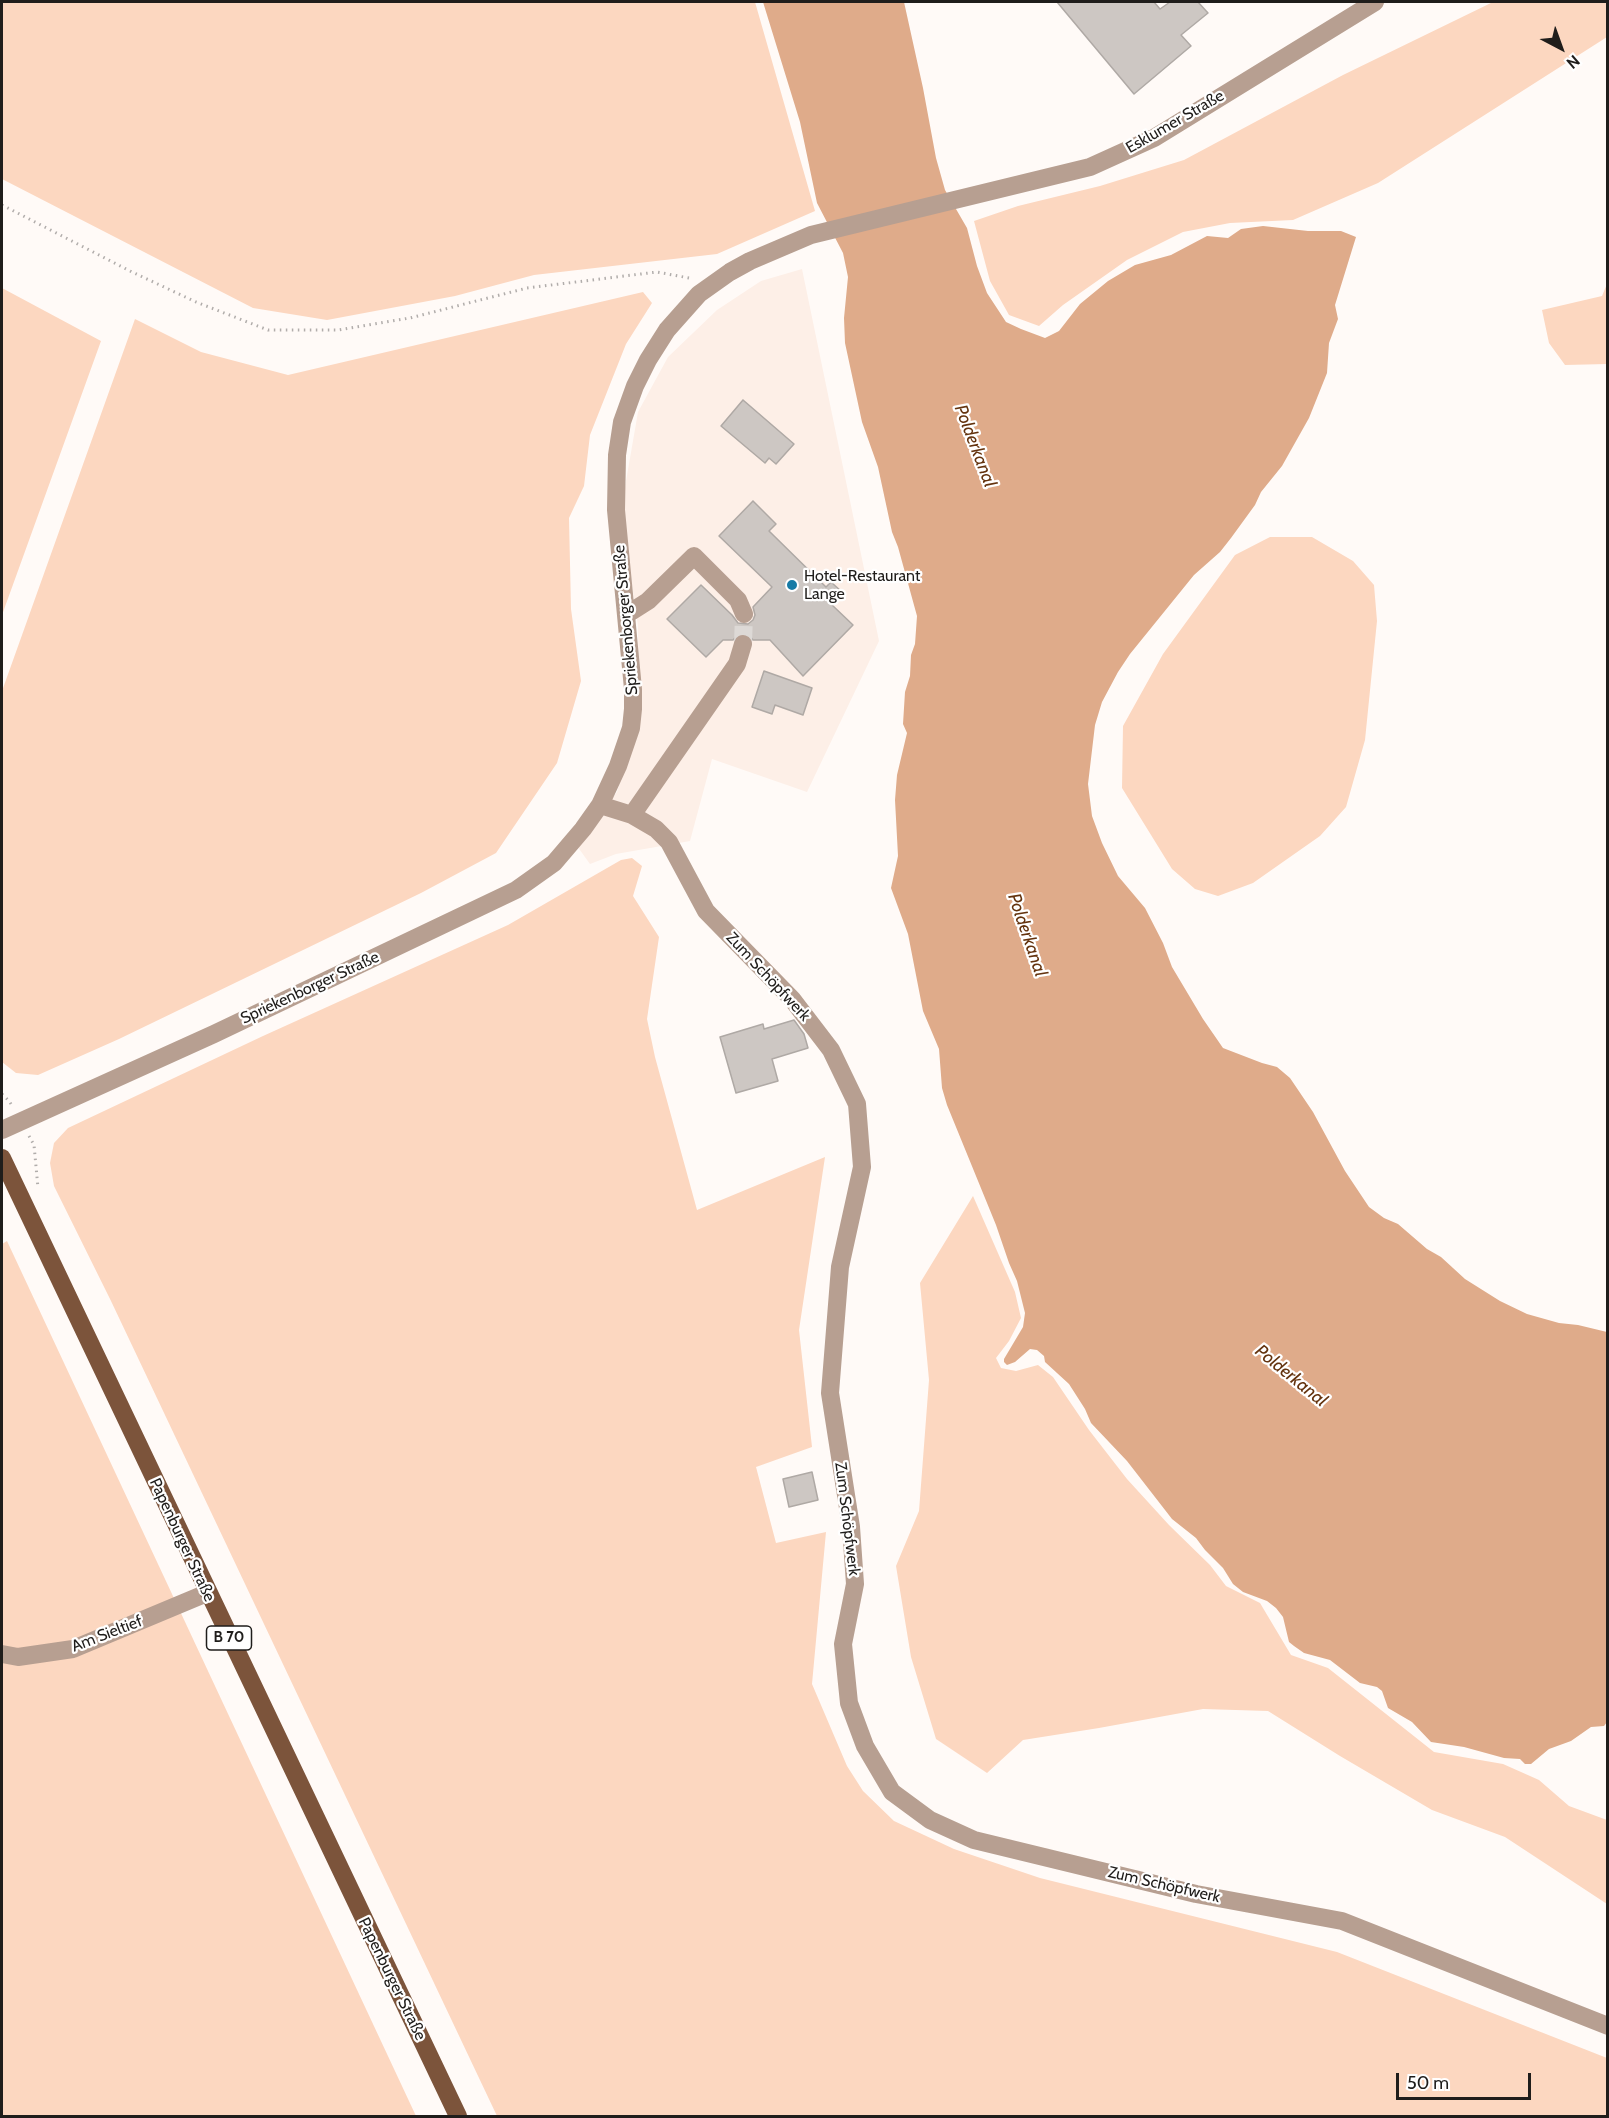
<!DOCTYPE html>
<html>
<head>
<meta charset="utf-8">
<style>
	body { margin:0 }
	#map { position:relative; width:1609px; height:2118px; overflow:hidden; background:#fffaf7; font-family:Cabin,sans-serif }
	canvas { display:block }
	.frame { position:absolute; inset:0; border:3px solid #1f1d1b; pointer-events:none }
	.north { position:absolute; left:1531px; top:18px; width:60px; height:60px; -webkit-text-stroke:4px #fff; paint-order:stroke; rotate:139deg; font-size:16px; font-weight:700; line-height:24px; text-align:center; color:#1f1d1b }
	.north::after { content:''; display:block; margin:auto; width:21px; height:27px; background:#1f1d1b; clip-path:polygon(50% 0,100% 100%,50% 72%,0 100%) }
	.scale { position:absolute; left:1396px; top:2073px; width:135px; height:27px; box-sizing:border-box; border:3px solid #1f1d1b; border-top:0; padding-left:8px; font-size:18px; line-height:21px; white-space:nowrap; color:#1f1d1b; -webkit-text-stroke:4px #fff; paint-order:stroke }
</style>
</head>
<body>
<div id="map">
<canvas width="1609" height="2118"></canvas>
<div class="frame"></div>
<div class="north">N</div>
<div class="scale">50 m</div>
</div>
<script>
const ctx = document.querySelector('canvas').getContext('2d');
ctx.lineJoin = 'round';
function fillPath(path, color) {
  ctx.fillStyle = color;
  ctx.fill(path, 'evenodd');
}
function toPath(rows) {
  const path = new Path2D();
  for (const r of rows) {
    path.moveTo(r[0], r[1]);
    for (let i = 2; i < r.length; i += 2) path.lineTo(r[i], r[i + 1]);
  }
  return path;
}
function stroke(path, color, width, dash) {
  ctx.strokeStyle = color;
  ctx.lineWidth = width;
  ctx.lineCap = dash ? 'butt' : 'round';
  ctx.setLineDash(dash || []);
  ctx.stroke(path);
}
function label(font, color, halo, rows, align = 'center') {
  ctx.font = font + ' Cabin,sans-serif';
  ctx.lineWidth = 4.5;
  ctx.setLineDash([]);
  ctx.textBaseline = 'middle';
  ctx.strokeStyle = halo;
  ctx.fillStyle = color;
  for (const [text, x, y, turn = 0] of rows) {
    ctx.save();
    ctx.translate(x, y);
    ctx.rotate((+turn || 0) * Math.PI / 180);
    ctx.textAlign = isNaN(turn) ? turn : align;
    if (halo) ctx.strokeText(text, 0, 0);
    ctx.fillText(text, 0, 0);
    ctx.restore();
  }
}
fillPath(toPath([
	[802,269,879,641,807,792,712,759,690,841,616,854,590,864,577,846,617,792,639,715,638,626,621,510,638,412,668,357,717,310,761,281]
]), '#fdefe7');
fillPath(toPath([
	[2,2,755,2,815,211,717,254,534,275,455,296,327,320,253,308,2,179],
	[1493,2,1607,2,1607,37,1378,183,1293,220,1230,223,1183,232,1127,260,1063,305,1039,326,1009,315,990,281,974,221,1018,206,1100,186,1184,160,1343,75],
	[1607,284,1607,364,1565,365,1549,343,1542,310,1602,296],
	[2,288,101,341,2,615],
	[643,292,652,303,626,344,590,435,584,486,569,518,571,609,581,681,557,763,496,853,421,893,119,1039,38,1075,16,1073,2,1062,2,691,135,319,201,352,288,375],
	[1270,537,1312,537,1353,561,1374,585,1377,621,1365,740,1346,807,1320,836,1253,883,1218,896,1195,889,1172,869,1122,788,1123,726,1163,654,1235,555],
	[632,858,642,866,633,896,659,937,647,1019,655,1057,697,1210,825,1157,799,1330,812,1447,756,1467,776,1543,826,1532,812,1684,847,1766,863,1791,894,1821,954,1849,1040,1878,1337,1952,1607,2058,1607,2116,497,2116,111,1301,54,1186,50,1163,54,1143,68,1128,263,1036,508,925,621,860],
	[973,1196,1015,1292,1021,1318,1009,1341,996,1358,1001,1368,1016,1371,1038,1365,1053,1377,1089,1430,1127,1479,1169,1525,1210,1565,1226,1586,1260,1603,1291,1655,1328,1668,1434,1752,1503,1764,1539,1780,1569,1806,1607,1820,1607,1904,1505,1837,1432,1810,1340,1756,1268,1711,1203,1709,1099,1728,1023,1740,987,1773,936,1739,911,1657,896,1566,919,1511,929,1380,920,1283],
	[7,1241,416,2116,2,2116,2,1244]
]), '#fcd7c0');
fillPath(toPath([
	[763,2,904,2,923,88,936,158,945,190,967,228,977,266,987,293,1006,322,1021,329,1045,338,1059,331,1080,304,1108,281,1135,265,1171,255,1207,236,1228,238,1241,229,1263,226,1308,231,1341,231,1356,237,1335,305,1338,319,1329,343,1327,373,1309,418,1282,466,1261,492,1255,505,1231,538,1220,552,1194,575,1130,654,1118,672,1102,702,1095,725,1088,784,1092,816,1102,843,1118,876,1145,908,1163,943,1172,967,1203,1019,1223,1048,1262,1063,1277,1067,1290,1078,1313,1112,1345,1171,1369,1207,1384,1218,1398,1224,1427,1249,1441,1257,1465,1279,1500,1301,1527,1314,1559,1323,1578,1325,1607,1332,1607,1722,1604,1726,1591,1727,1571,1741,1549,1749,1531,1764,1525,1764,1520,1759,1504,1758,1464,1747,1431,1742,1412,1722,1388,1708,1382,1691,1377,1687,1360,1683,1330,1660,1304,1653,1294,1646,1289,1642,1283,1617,1276,1608,1267,1601,1243,1592,1233,1584,1223,1568,1205,1550,1196,1538,1172,1519,1127,1461,1091,1423,1085,1409,1069,1384,1045,1362,1044,1356,1037,1350,1030,1349,1015,1362,1007,1365,1004,1362,1004,1359,1023,1327,1025,1313,1017,1281,1009,1263,996,1225,947,1105,942,1088,939,1049,923,1011,908,934,891,888,898,856,895,800,897,775,907,733,903,724,905,692,910,676,911,655,915,644,917,616,898,547,892,532,878,467,862,422,845,343,844,318,848,277,843,253,817,203,800,122]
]), '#dfab8a');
const building = toPath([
	[1057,2,1154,2,1160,9,1170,2,1198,2,1208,13,1181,35,1191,46,1134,94,1057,2],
	[743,400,794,444,776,464,769,458,765,463,721,426,743,400],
	[753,501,776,524,769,531,826,587,831,582,842,592,831,604,853,625,803,676,770,640,753,640,747,633,740,633,733,640,723,640,706,657,667,619,701,585,732,615,738,623,748,624,753,620,755,615,753,607,772,587,719,536,753,501],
	[764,671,812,688,803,715,775,705,772,714,752,707,764,671],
	[794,1020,804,1034,808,1048,772,1059,778,1081,736,1093,720,1037,763,1024,764,1029,794,1020],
	[812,1472,818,1500,789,1507,783,1479,812,1472]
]);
fillPath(building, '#cdc7c3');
stroke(building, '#afa9a5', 1.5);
stroke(toPath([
	[743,644,744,614]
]), '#ddd9d6', 18, [18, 9]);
stroke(toPath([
	[2,205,130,271,196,302,268,330,338,330,410,318,527,288,657,272,689,278],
	[2,1094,9,1101,13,1107],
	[29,1136,34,1145,38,1188]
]), '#b1adab', 3, [1.5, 4.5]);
stroke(toPath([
	[626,615,648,601,694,556,738,600,744,614],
	[600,805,632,815,656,829,669,842,706,911,792,999,831,1050,857,1104,862,1167,840,1267,830,1393,851,1527,855,1584,843,1644,849,1703,865,1746,892,1792,930,1820,974,1840,1196,1894,1342,1921,1608,2026],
	[632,815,737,664,743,644],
	[2,1130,214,1034,516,890,554,863,583,829,600,805,618,766,631,728,633,709,633,689,616,510,617,455,622,422,635,386,648,360,667,330,699,294,730,272,750,261,811,235,1090,167,1154,138,1375,2],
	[2,1654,18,1657,73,1649,207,1593]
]), '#b79f91', 18);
stroke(toPath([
	[2,1158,458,2116]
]), '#7c543b', 18);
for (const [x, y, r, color] of [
	[792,585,6,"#167ba6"]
]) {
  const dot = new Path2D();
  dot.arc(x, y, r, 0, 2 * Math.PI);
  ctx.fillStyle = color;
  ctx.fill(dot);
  stroke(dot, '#fff', 2);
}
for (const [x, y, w] of [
	[229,1638,45]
]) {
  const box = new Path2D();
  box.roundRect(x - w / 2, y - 12, w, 24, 4.5);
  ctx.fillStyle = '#fff';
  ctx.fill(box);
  stroke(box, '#1f1d1b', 1.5);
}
label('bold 15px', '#1f1d1b', null, [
	["B 70",229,1638]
]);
label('16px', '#1f1d1b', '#fff', [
	["Esklumer Straße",1175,122,-30],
	["Spriekenborger Straße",626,620,-95],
	["Zum Schöpfwerk",768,977,47],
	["Spriekenborger Straße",310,988,-25],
	["Zum Schöpfwerk",847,1519,83],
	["Papenburger Straße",182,1540,65],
	["Am Sieltief",107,1634,-21],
	["Zum Schöpfwerk",1164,1885,13],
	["Papenburger Straße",392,1979,64]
]);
label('16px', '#1f1d1b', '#fff', [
	["Hotel-Restaurant",804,576],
	["Lange",804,594]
], 'left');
label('italic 18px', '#64330e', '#fff', [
	["Polderkanal",975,446,69],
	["Polderkanal",1027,935,71],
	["Polderkanal",1291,1376,39]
]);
</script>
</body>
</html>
